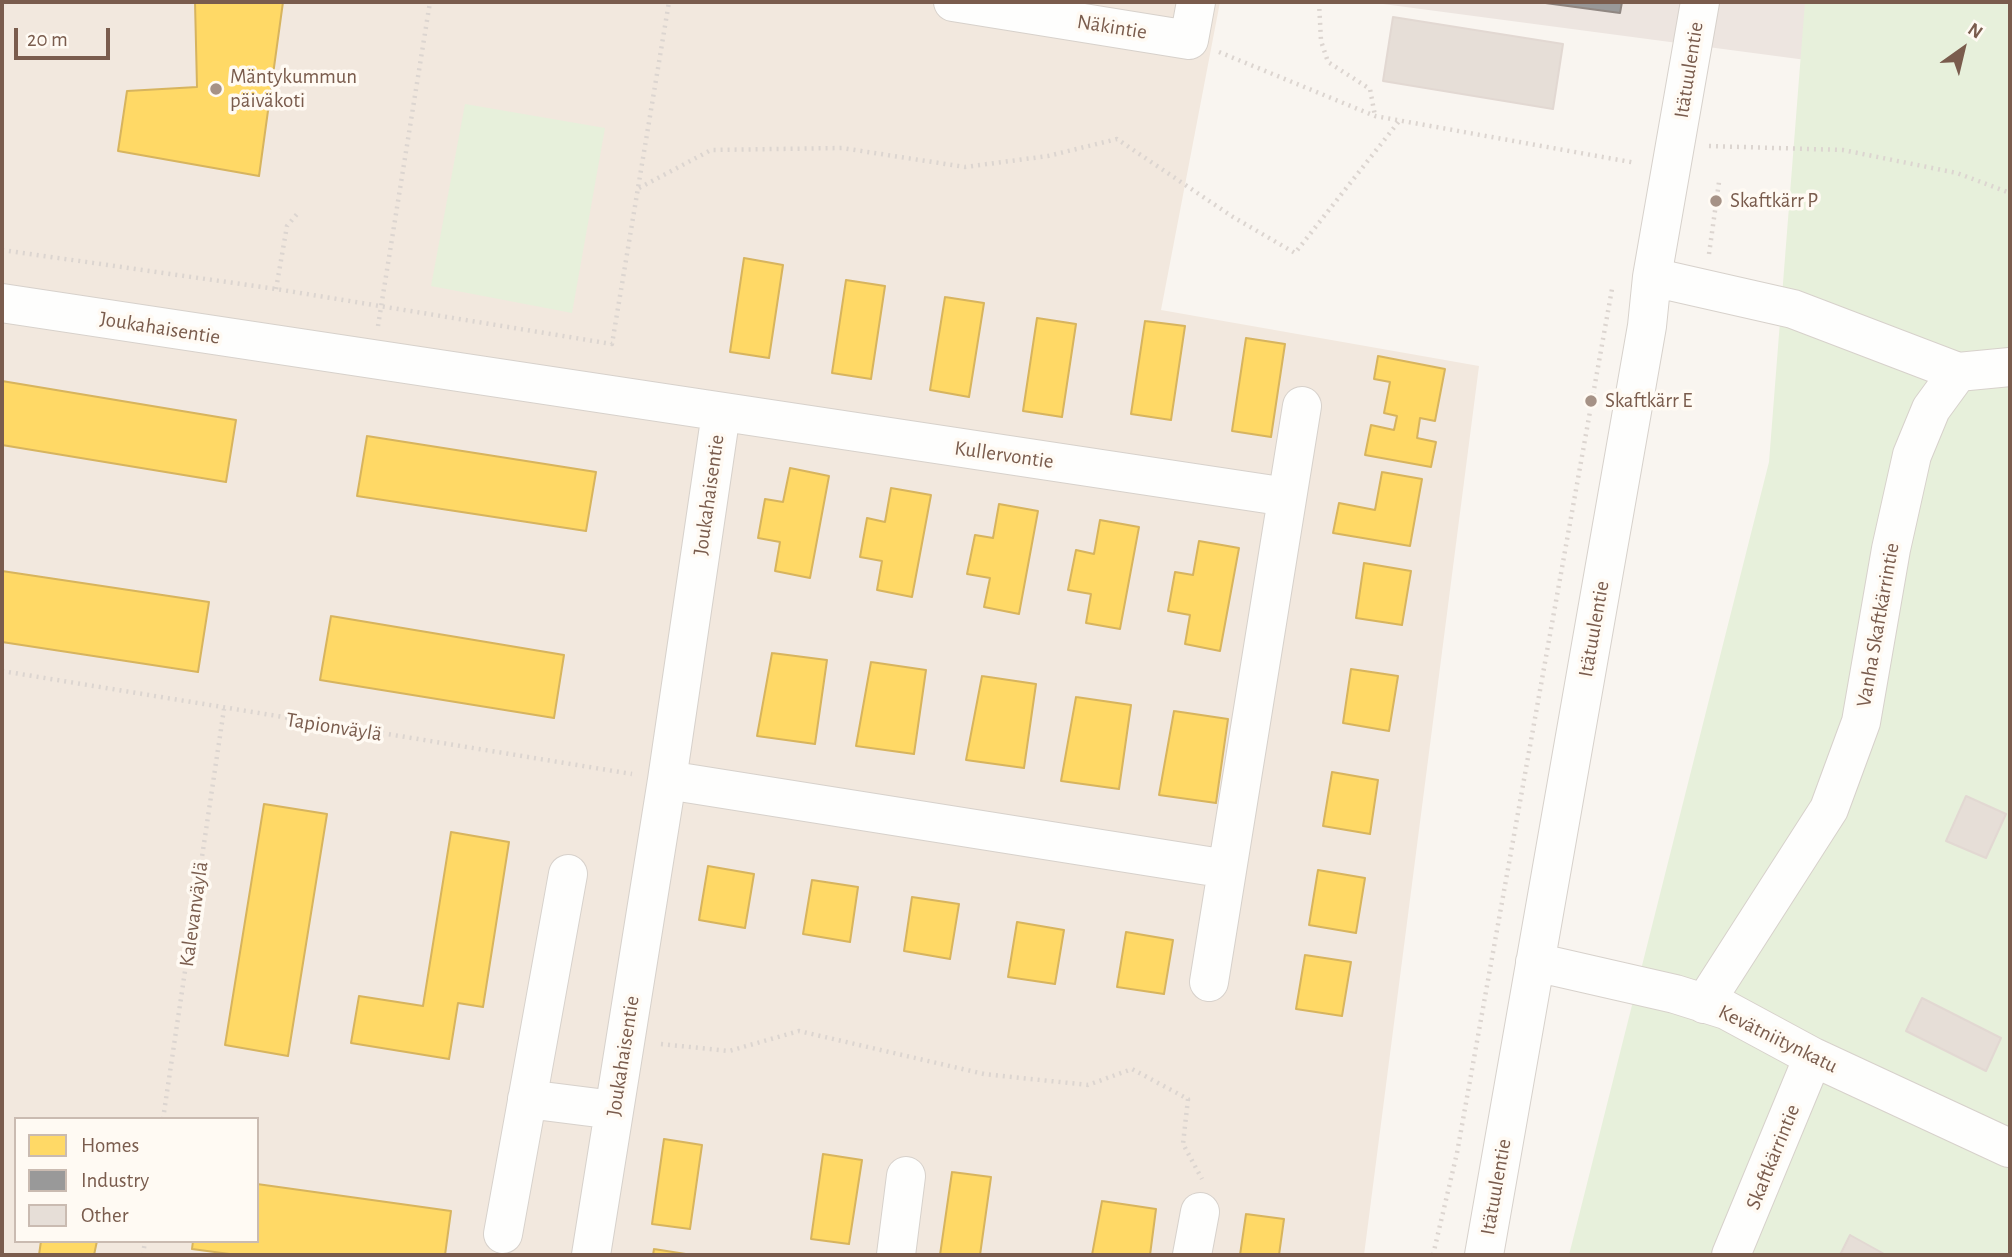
<!DOCTYPE html>
<html>
<head>
<meta charset="utf-8">
<style>
	body { margin:0 }
	#map { position:relative; width:2012px; height:1257px; overflow:hidden; background:#f9f5f0; font-family:"Alegreya Sans",sans-serif }
	canvas { display:block }
	.frame { position:absolute; inset:0; border:4px solid #7a5c4d; pointer-events:none }
	.legend { position:absolute; left:14px; top:1117px; width:245px; height:126px; box-sizing:border-box; background:#fffaf3; border:2px solid #cabbb1; margin:0; padding:9px 12px; list-style:none; font-size:21px; color:#7a5c4d }
	.legend li { display:flex; align-items:center; gap:14px; height:35px }
	.legend b { width:35px; border:2px solid #cabbb1 }
	.north { position:absolute; left:1928px; top:14px; width:70px; height:70px; -webkit-text-stroke:5px #fffaf3; paint-order:stroke; rotate:34deg; font-size:19px; font-weight:700; line-height:28px; text-align:center; color:#7a5c4d }
	.north::after { content:''; display:block; margin:auto; width:24px; height:32px; background:#7a5c4d; clip-path:polygon(50% 0,100% 100%,50% 72%,0 100%) }
	.scale { position:absolute; left:14px; top:28px; width:96px; height:32px; box-sizing:border-box; border:4px solid #7a5c4d; border-top:0; padding-left:9px; font-size:21px; line-height:24px; white-space:nowrap; color:#7a5c4d; -webkit-text-stroke:5px #fffaf3; paint-order:stroke }
</style>
</head>
<body>
<div id="map">
<canvas width="2012" height="1257"></canvas>
<div class="frame"></div>
<ul class="legend">
<li><b style="height:19px;background:#ffd966"></b>Homes</li>
<li><b style="height:19px;background:#999"></b>Industry</li>
<li><b style="height:19px;background:#e6ded7"></b>Other</li>
</ul>
<div class="north">N</div>
<div class="scale">20 m</div>
</div>
<script>
const ctx = document.querySelector('canvas').getContext('2d');
ctx.lineJoin = 'round';
function fillPath(path, color) {
  ctx.fillStyle = color;
  ctx.fill(path, 'evenodd');
}
function toPath(rows) {
  const path = new Path2D();
  for (const r of rows) {
    path.moveTo(r[0], r[1]);
    for (let i = 2; i < r.length; i += 2) path.lineTo(r[i], r[i + 1]);
  }
  return path;
}
function stroke(path, color, width, dash) {
  ctx.strokeStyle = color;
  ctx.lineWidth = width;
  ctx.lineCap = dash ? 'butt' : 'round';
  ctx.setLineDash(dash || []);
  ctx.stroke(path);
}
function label(font, color, halo, rows, align = 'center') {
  ctx.font = font + ' "Alegreya Sans",sans-serif';
  ctx.lineWidth = 7;
  ctx.setLineDash([]);
  ctx.textBaseline = 'middle';
  ctx.strokeStyle = halo;
  ctx.fillStyle = color;
  for (const [text, x, y, turn = 0] of rows) {
    ctx.save();
    ctx.translate(x, y);
    ctx.rotate((+turn || 0) * Math.PI / 180);
    ctx.textAlign = isNaN(turn) ? turn : align;
    if (halo) ctx.strokeText(text, 0, 0);
    ctx.fillText(text, 0, 0);
    ctx.restore();
  }
}
fillPath(toPath([
	[2,2,1220,2,1161,310,1479,366,1364,1255,2,1255],
	[16,1119,257,1119,257,1241,16,1241]
]), '#f2e8de');
fillPath(toPath([
	[1368,2,2010,2,2010,87]
]), '#ede5e0');
fillPath(toPath([
	[1805,2,2010,2,2010,1255,1569,1255,1769,462],
	[465,104,605,128,572,313,431,286]
]), '#e7f0db');
const homes = toPath([
	[195,2,283,2,259,176,118,151,127,91,197,87,195,2],
	[744,258,783,265,769,358,730,352,744,258],
	[846,280,885,286,871,379,832,373,846,280],
	[945,297,984,303,969,397,930,390,945,297],
	[1037,318,1076,324,1062,417,1023,411,1037,318],
	[1145,321,1185,326,1171,420,1131,414,1145,321],
	[1246,338,1285,344,1271,437,1232,431,1246,338],
	[1378,356,1445,369,1435,421,1420,418,1417,438,1436,442,1431,467,1365,455,1371,425,1394,430,1397,416,1384,413,1390,382,1374,379,1378,356],
	[2,381,236,420,226,482,2,445,2,381],
	[367,436,596,472,586,531,357,496,367,436],
	[790,468,829,476,810,578,775,571,780,542,758,538,765,499,783,502,790,468],
	[1382,472,1422,479,1410,546,1333,533,1339,503,1375,510,1382,472],
	[891,488,931,495,912,597,877,590,882,561,860,557,867,518,885,522,891,488],
	[999,504,1038,511,1019,614,984,607,990,578,967,574,975,535,993,538,999,504],
	[1100,520,1139,527,1120,629,1086,623,1091,594,1068,590,1076,550,1094,554,1100,520],
	[1199,541,1239,548,1220,651,1185,644,1190,615,1168,611,1175,572,1193,575,1199,541],
	[1364,563,1411,571,1402,625,1356,618,1364,563],
	[2,571,209,602,198,672,2,642,2,571],
	[331,616,564,655,554,718,320,680,331,616],
	[772,653,827,660,815,744,757,736,772,653],
	[871,662,926,670,914,754,856,746,871,662],
	[1351,669,1398,676,1389,731,1343,723,1351,669],
	[982,676,1036,684,1024,768,966,760,982,676],
	[1076,697,1131,705,1119,789,1061,781,1076,697],
	[1174,711,1228,719,1216,803,1159,795,1174,711],
	[1332,772,1378,780,1370,834,1323,826,1332,772],
	[264,804,327,814,288,1056,225,1045,264,804],
	[451,832,509,842,483,1007,458,1003,449,1059,351,1043,359,996,423,1006,451,832],
	[708,866,754,874,745,928,699,920,708,866],
	[1318,870,1365,878,1356,933,1309,925,1318,870],
	[812,880,858,887,850,942,803,934,812,880],
	[912,897,959,904,950,959,904,951,912,897],
	[1017,922,1064,930,1055,984,1008,977,1017,922],
	[1126,932,1173,940,1164,994,1117,987,1126,932],
	[1305,955,1351,962,1342,1016,1296,1009,1305,955],
	[664,1139,702,1145,690,1229,652,1224,664,1139],
	[823,1154,862,1160,849,1244,811,1239,823,1154],
	[952,1172,991,1177,980,1255,940,1255,952,1172],
	[257,1184,451,1211,445,1255,237,1255,192,1249,193,1241,257,1241,257,1184],
	[1102,1201,1156,1209,1150,1255,1092,1255,1102,1201],
	[1246,1214,1284,1219,1279,1255,1240,1255,1246,1214],
	[41,1241,97,1241,94,1255,39,1255,41,1241],
	[654,1249,692,1255,653,1255,654,1249]
]);
fillPath(homes, '#ffd966');
stroke(homes, '#d7b45e', 2);
const industry = toPath([
	[1538,2,1622,2,1620,13,1538,2]
]);
fillPath(industry, '#999');
stroke(industry, '#908782', 2);
const building = toPath([
	[1393,17,1563,44,1553,109,1383,81,1393,17],
	[1966,796,2006,814,1986,858,1946,841,1966,796],
	[1922,998,2001,1038,1986,1071,1906,1031,1922,998],
	[1850,1235,1886,1255,1840,1255,1850,1235]
]);
fillPath(building, '#e6ded7');
stroke(building, '#e2d8d2', 2);
const minor = toPath([
	[953,2,1189,40,1196,2],
	[1652,277,1793,309,1958,372,2010,367],
	[2,303,1287,497],
	[667,780,1227,869],
	[1535,962,1675,994,1726,1010,1813,1057,2009,1148],
	[1209,982,1302,406],
	[1704,1004,1829,809,1861,722,1891,549,1912,455,1931,409,1958,372],
	[527,1099,614,1110],
	[503,1234,568,874],
	[591,1255,667,780,721,413],
	[896,1255,906,1176],
	[1192,1255,1200,1212],
	[1484,1255,1647,326,1652,277,1700,2],
	[1731,1255,1813,1057]
]);
stroke(minor, '#d7d1cb', 40);
stroke(toPath([
	[1319,2,1321,41,1328,62,1370,89,1375,116],
	[1219,52,1375,116,1636,163],
	[1709,146,1843,150,1957,173,2010,193],
	[639,188,711,150,842,148,965,167,1048,156,1117,139,1233,217,1295,253,1400,120],
	[2,250,276,289,612,344,669,2],
	[1709,254,1719,182],
	[276,289,287,226,297,214],
	[378,326,430,2],
	[2,671,632,774],
	[661,1044,729,1051,799,1031,984,1074,1088,1085,1132,1069,1188,1099,1183,1144,1202,1179],
	[163,1119,224,709],
	[143,1255,145,1241],
	[1433,1255,1457,1153,1612,289]
]), '#dcd5d0', 4.5, [2, 5]);
stroke(minor, '#fefefd', 38);
for (const [x, y, r, color] of [
	[216,89,7,"#a69286"],
	[1716,201,7,"#a69286"],
	[1591,401,7,"#a69286"]
]) {
  const dot = new Path2D();
  dot.arc(x, y, r, 0, 2 * Math.PI);
  ctx.fillStyle = color;
  ctx.fill(dot);
  stroke(dot, '#fffaf3', 2.5);
}
label('21px', '#7a5c4d', '#fffaf3', [
	["Näkintie",1112,27,9],
	["Itätuulentie",1689,70,-81],
	["Joukahaisentie",160,328,9],
	["Kullervontie",1004,455,8],
	["Joukahaisentie",709,495,-82],
	["Vanha Skaftkärrintie",1878,625,-80],
	["Itätuulentie",1594,629,-80],
	["Tapionväylä",334,727,9],
	["Kalevanväylä",194,914,-82],
	["Kevätniitynkatu",1778,1039,26],
	["Joukahaisentie",623,1056,-81],
	["Skaftkärrintie",1773,1157,-68],
	["Itätuulentie",1496,1187,-80]
]);
label('21px', '#7a5c4d', '#fffaf3', [
	["Mäntykummun",230,77],
	["päiväkoti",230,101],
	["Skaftkärr P",1730,201],
	["Skaftkärr E",1605,401]
], 'left');
</script>
</body>
</html>
